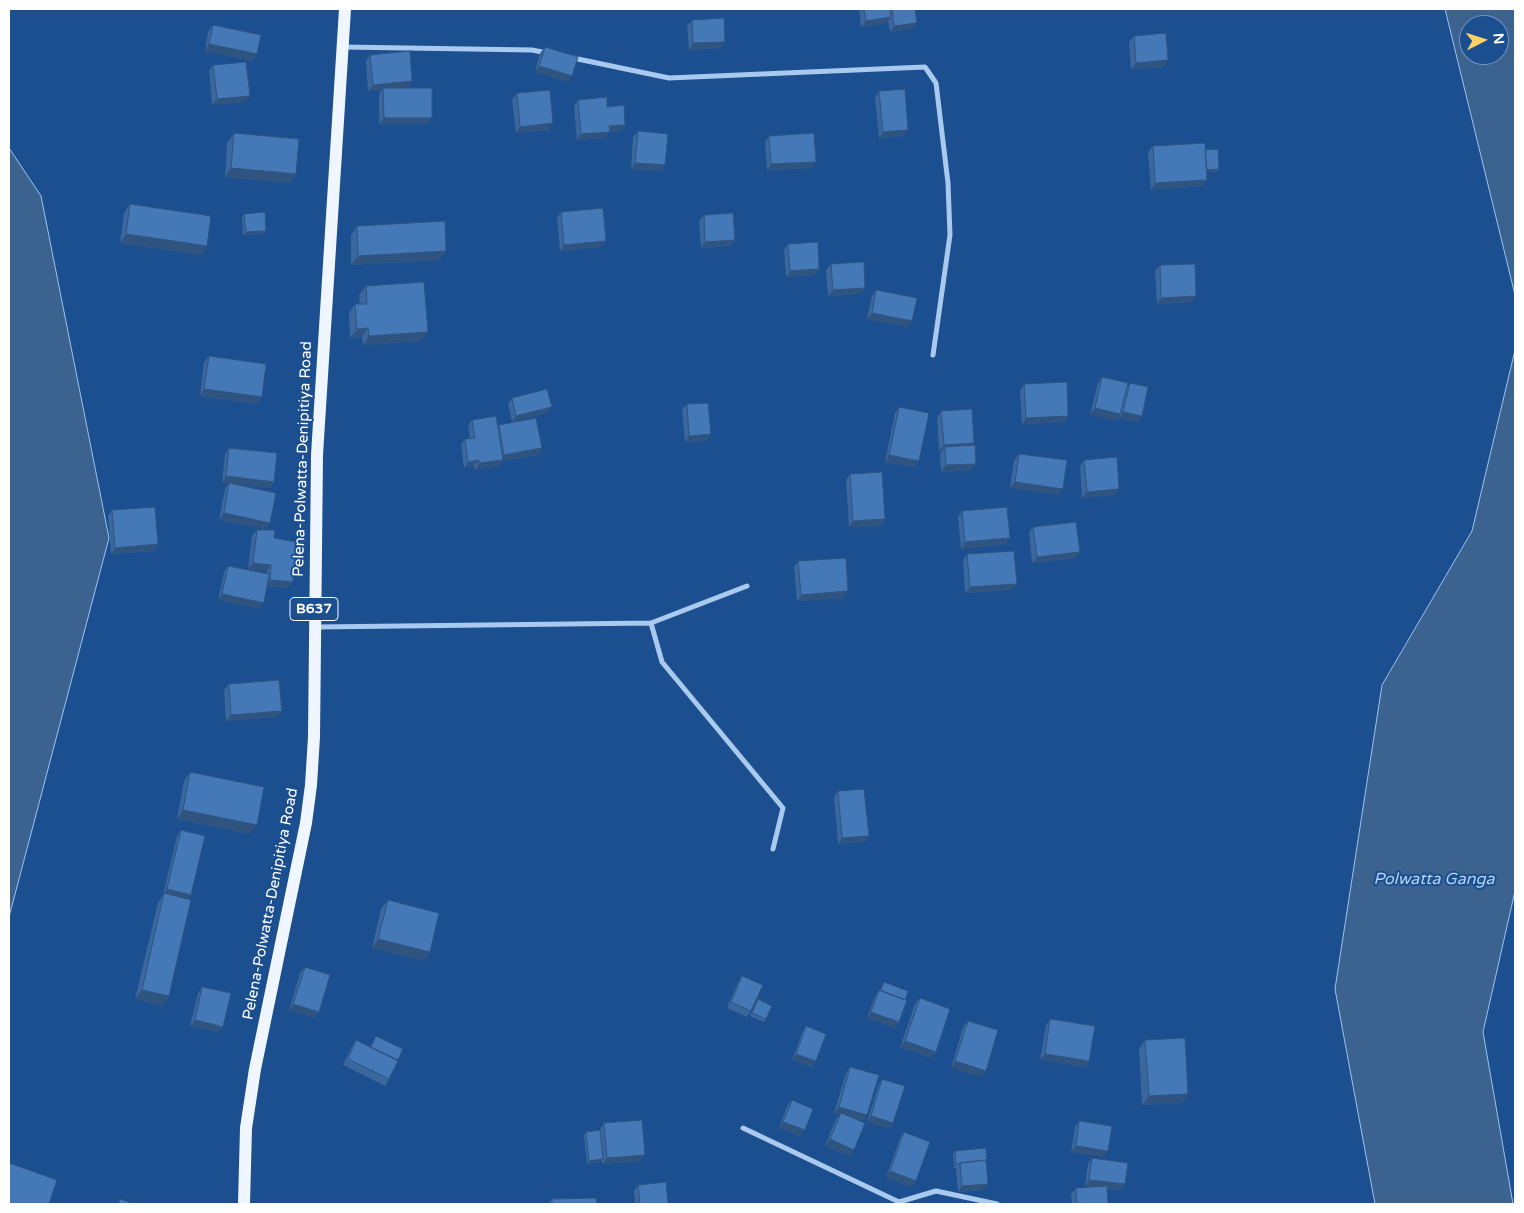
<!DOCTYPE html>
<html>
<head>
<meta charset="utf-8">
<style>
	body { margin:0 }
	#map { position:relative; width:1524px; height:1213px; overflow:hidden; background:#1b4f8f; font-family:"Varela Round",sans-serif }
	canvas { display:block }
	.frame { position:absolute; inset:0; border:10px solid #fff; pointer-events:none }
	.north { position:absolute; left:1459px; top:15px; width:50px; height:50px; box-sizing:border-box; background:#1b4f8f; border:1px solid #7695bc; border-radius:50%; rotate:85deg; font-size:14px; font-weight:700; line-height:20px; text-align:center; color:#fff }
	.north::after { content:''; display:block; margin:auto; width:18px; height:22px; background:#ffd166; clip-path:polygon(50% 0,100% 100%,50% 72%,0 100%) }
</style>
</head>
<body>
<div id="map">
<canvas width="1524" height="1213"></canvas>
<div class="frame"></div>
<div class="north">N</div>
</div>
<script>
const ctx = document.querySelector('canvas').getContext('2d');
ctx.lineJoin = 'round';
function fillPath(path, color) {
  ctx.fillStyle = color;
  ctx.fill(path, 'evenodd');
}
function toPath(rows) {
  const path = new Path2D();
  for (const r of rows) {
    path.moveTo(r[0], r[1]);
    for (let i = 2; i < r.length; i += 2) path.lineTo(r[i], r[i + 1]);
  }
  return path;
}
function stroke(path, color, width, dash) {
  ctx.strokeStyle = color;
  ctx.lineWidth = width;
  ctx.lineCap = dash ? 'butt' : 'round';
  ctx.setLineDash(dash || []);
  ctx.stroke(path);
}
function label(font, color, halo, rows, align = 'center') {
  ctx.font = font + ' "Varela Round",sans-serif';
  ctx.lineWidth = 4;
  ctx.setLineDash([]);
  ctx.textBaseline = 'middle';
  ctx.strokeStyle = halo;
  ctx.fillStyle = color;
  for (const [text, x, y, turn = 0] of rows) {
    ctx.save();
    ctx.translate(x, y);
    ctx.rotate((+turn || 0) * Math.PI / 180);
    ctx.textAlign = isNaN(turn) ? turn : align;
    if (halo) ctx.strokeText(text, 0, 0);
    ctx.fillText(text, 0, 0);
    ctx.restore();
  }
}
const water = toPath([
	[1445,9,1515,9,1515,295,1445,9],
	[1469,25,1499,25,1499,55,1469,55,1469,25],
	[9,148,41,196,109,538,9,917,9,148],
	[1515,350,1515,891,1483,1032,1513,1204,1375,1204,1335,989,1382,685,1472,531,1515,350]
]);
fillPath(water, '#3c6290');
stroke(water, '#9cc4f0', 1);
stroke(toPath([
	[343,47,532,50,547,53],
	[573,58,669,78,925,67,936,83,948,183,950,235,933,355],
	[651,623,662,662,783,808,773,849],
	[317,627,651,623,747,586],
	[743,1128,899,1202,936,1191,997,1204]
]), '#a9c9ee', 5);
stroke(toPath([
	[244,1204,246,1128,255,1069,306,823,311,785,314,737,317,455,345,9]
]), '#f0f6ff', 12);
fillPath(toPath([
	[859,9,915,9,912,29,890,32,888,21,887,23,861,27],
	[692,20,725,42,721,48,689,50,687,26],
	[213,25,253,61,205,51,208,32],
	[1134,36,1164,67,1131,69,1129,42],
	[545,47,568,82,535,72,540,53],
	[370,55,412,81,408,88,428,124,379,124,379,94,382,90,368,91,366,61],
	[213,65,246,102,212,105,209,71],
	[879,91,904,136,879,138,875,98],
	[517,93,549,130,516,133,512,100],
	[578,100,607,107,625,125,621,131,609,132,605,138,577,140,574,106],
	[638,131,665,165,661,171,631,169,633,137],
	[234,133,290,183,225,177,227,143],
	[769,136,811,168,767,170,765,142],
	[1153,146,1205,150,1217,172,1207,173,1203,186,1151,190,1148,152],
	[130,204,201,255,120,243,124,213],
	[561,212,601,247,560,251,557,218],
	[244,214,266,231,264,234,243,235,242,217],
	[704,215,735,240,730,246,701,248,699,221],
	[357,226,446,251,439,260,351,265,351,235],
	[788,244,819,269,815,275,786,277,784,250],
	[831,264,865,288,861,294,828,296,826,270],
	[1160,265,1192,302,1157,304,1155,271],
	[366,286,421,341,363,345,362,337,350,338,349,313,355,304,360,304,359,295],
	[876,290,912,321,908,327,867,319,872,296],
	[209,356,257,404,200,396,204,362],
	[1102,377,1126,389,1130,383,1138,422,1119,418,1122,406,1116,421,1090,414,1098,383],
	[1024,384,1068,416,1064,422,1022,424,1020,391],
	[512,398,547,413,512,422,508,404],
	[687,404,707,441,685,442,682,410],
	[899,407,919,461,915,467,885,462,895,413],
	[941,411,974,443,972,445,971,470,941,472,940,453,942,451,939,451,937,418],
	[472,420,498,426,499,425,538,455,502,461,499,466,475,470,474,466,464,468,461,445,465,439,470,439,468,426],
	[229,448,274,482,270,488,233,484,266,529,219,520,225,489,229,483,222,483,225,454],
	[1019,454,1059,495,1010,488,1014,460],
	[1084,460,1119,489,1115,495,1082,498,1080,466],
	[850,474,885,519,880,526,849,527,846,480],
	[112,510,158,544,154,551,111,554,108,516],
	[962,511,1006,544,961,549,958,517],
	[1033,527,1075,558,1032,563,1029,533],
	[257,530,274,538,288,588,267,586,259,609,218,600,224,572,228,566,267,573,267,571,248,569,252,536],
	[967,554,1012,590,965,593,963,560],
	[798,561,844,598,797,601,794,567],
	[229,684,277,717,226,721,224,690],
	[190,772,250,834,177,819,184,781],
	[838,791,869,836,864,842,838,844,834,797],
	[181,830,191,895,188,899,169,996,162,1006,135,999,158,903,163,895,177,836],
	[388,900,423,961,372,948,381,909],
	[305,967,319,1012,314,1018,289,1010,300,973],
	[742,976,751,1011,747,1017,727,1008,738,982],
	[884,982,905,1000,899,1022,894,1028,867,1018,875,996,880,990],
	[202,987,219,1033,190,1026,198,993],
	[920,998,936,1052,931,1058,900,1047,915,1004],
	[758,999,766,1019,764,1022,750,1016],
	[1050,1019,1089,1061,1085,1067,1040,1060,1046,1025],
	[968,1021,986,1071,982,1077,951,1068,963,1027],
	[806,1026,816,1061,811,1067,792,1060,802,1033],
	[376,1036,389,1079,385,1086,343,1065,352,1046,356,1040,370,1047],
	[1145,1040,1188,1094,1182,1103,1142,1105,1139,1049],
	[850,1067,863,1121,856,1119,854,1150,850,1156,825,1146,836,1119,840,1114,834,1113,846,1073],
	[882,1079,893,1123,889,1129,867,1122,878,1086],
	[792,1100,800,1136,779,1128,787,1106],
	[1079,1121,1104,1157,1071,1152,1075,1127],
	[604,1123,645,1155,640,1161,602,1164,602,1161,601,1162,587,1164,584,1135,586,1132,600,1130,600,1129],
	[904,1132,912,1187,886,1177,900,1138],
	[955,1151,987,1161,986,1163,983,1190,958,1192,956,1169,957,1168,954,1168,953,1154],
	[1092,1158,1125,1184,1120,1190,1107,1189,1108,1204,1072,1204,1071,1194,1076,1188,1094,1187,1085,1186,1088,1164],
	[638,1185,668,1204,635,1204,634,1191],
	[552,1199,597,1204,548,1204]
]), '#3a679d');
fillPath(toPath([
	[891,17,887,23,861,27,866,21],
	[917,23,912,29,890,32,894,26],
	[725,42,721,48,689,50,693,43],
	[209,44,257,54,253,61,205,51],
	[1168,60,1164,67,1131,69,1136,63],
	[539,66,572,76,568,82,535,72],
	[412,81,408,88,383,88,382,90,368,91,373,85],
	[250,96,246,102,212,105,217,99],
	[384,118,432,118,428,124,379,124],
	[553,123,549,130,516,133,520,127],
	[625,125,621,131,609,132,605,138,577,140,581,134,609,126],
	[908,130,904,136,879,138,883,132],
	[816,162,811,168,767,170,771,164],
	[635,163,665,165,661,171,631,169],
	[231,168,296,174,290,183,225,177],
	[1219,169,1217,172,1204,174,1206,170],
	[1207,180,1203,186,1151,190,1155,183],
	[266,231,264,234,243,235,246,232],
	[126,234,207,246,201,255,120,243],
	[735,240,730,246,701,248,705,242],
	[606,241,601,247,560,251,564,245],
	[446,251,439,260,351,265,358,256],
	[819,269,815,275,786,277,790,271],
	[865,288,861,294,828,296,833,290],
	[1196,296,1192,302,1157,304,1161,298],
	[872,313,912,321,908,327,867,319],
	[368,328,362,337,350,338,357,329],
	[428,332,421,341,363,345,369,336],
	[204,389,262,397,257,404,200,396],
	[552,407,547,413,512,422,516,416],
	[1095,408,1120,414,1116,421,1090,414],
	[1123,412,1142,416,1138,422,1119,418],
	[1068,416,1064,422,1022,424,1026,418],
	[711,434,707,441,685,442,689,436],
	[974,443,970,449,945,447,942,451,939,451,944,445],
	[542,448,538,455,502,461,499,466,475,470,479,463,500,460,504,455],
	[889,455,919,461,915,467,885,462],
	[479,460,474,466,464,468,468,462],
	[976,464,971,470,941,472,946,465],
	[226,476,274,482,270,488,222,483],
	[1015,482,1063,489,1059,495,1010,488],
	[1119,489,1115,495,1082,498,1087,492],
	[224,513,270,523,266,529,219,520],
	[885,519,880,526,849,527,853,521],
	[1010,538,1006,544,961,549,965,542],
	[158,544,154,551,111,554,115,548],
	[1080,552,1075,558,1032,563,1037,557],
	[253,563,271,565,267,571,248,569],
	[270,580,293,582,288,588,266,586],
	[1017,584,1012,590,965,593,970,587],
	[848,591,844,598,797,601,801,595],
	[222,594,264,603,259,609,218,600],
	[282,711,277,717,226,721,231,715],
	[183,810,257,825,250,834,177,819],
	[869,836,864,842,838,844,842,838],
	[167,889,191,895,186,901,164,893,163,895],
	[378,939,430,952,423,961,372,948],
	[142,990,169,996,162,1006,135,999],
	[293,1004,319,1012,314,1018,289,1010],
	[871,1012,899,1022,894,1028,867,1018],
	[195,1020,223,1027,219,1033,190,1026],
	[905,1041,936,1052,931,1058,900,1047],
	[796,1054,816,1061,811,1067,792,1060],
	[1045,1054,1089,1061,1085,1067,1040,1060],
	[955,1061,986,1071,982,1077,951,1068],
	[1188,1094,1182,1103,1142,1105,1149,1096],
	[839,1107,867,1115,863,1121,834,1113],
	[871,1116,893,1123,889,1129,867,1122],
	[783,1122,805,1130,800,1136,779,1128],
	[830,1139,854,1150,850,1156,825,1146],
	[1076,1146,1108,1151,1104,1157,1071,1152],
	[645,1155,640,1161,602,1164,607,1158],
	[603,1159,601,1162,587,1164,589,1161],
	[890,1171,916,1181,912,1187,886,1177],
	[1089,1180,1125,1184,1120,1190,1085,1186],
	[988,1184,983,1190,958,1192,962,1186]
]), '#305480');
const building = toPath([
	[864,9,890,9,891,17,866,21,864,9],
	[892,9,915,9,917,23,894,26,892,9],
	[724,18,725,42,693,43,692,20,724,18],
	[213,25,261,35,257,54,209,44,213,25],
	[1166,33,1168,60,1136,63,1134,36,1166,33],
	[545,47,578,57,572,76,539,66,545,47],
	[410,51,412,81,373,85,370,55,410,51],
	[246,62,250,96,217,99,213,65,246,62],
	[383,88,432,88,432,118,384,118,383,88],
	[905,89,908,130,883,132,879,91,905,89],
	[550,90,553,123,520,127,517,93,550,90],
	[607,97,607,107,624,105,625,125,609,126,610,132,581,134,578,100,607,97],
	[638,131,668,134,665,165,635,163,638,131],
	[234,133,299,139,296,174,231,168,234,133],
	[814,133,816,162,771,164,769,136,814,133],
	[1205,143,1207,180,1155,183,1153,146,1205,143],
	[1218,149,1219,169,1207,170,1205,150,1218,149],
	[130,204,211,216,207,246,126,234,130,204],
	[603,208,606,241,564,245,561,212,603,208],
	[265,212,266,231,246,232,244,214,265,212],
	[733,213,735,240,705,242,704,215,733,213],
	[445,221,446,251,358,256,357,226,445,221],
	[818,242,819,269,790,271,788,244,818,242],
	[864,262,865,288,833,290,831,264,864,262],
	[1195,264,1196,296,1161,298,1160,265,1195,264],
	[424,282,428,332,369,336,368,328,357,329,355,304,367,304,366,286,424,282],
	[876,290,917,298,912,321,872,313,876,290],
	[209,356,266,364,262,397,204,389,209,356],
	[1102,377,1128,383,1120,414,1095,408,1102,377],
	[1067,382,1068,416,1026,418,1024,384,1067,382],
	[1130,383,1148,387,1142,416,1123,412,1130,383],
	[547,389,552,407,516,416,512,398,547,389],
	[708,403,711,434,689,436,687,404,708,403],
	[899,407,929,413,919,461,889,455,899,407],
	[972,409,974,443,944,445,941,411,972,409],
	[496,416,503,460,479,463,479,460,468,462,465,439,475,438,472,420,496,416],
	[536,418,542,448,504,455,499,425,536,418],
	[975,445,976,464,946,465,945,447,975,445],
	[229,448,277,453,274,482,226,476,229,448],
	[1019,454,1067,460,1063,489,1015,482,1019,454],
	[1117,457,1119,489,1087,492,1084,460,1117,457],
	[882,472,885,519,853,521,850,474,882,472],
	[229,483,276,493,270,523,224,513,229,483],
	[155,507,158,544,115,548,112,510,155,507],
	[1007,507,1010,538,965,542,962,511,1007,507],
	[1076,522,1080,552,1037,557,1033,527,1076,522],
	[257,530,275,530,274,538,296,542,293,582,270,580,271,565,253,563,257,530],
	[1014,551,1017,584,970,587,967,554,1014,551],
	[846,558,848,591,801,595,798,561,846,558],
	[228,566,269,574,264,603,222,594,228,566],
	[279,680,282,711,231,715,229,684,279,680],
	[190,772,264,787,257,825,183,810,190,772],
	[864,789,869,836,842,838,838,791,864,789],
	[181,830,205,836,191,895,167,889,181,830],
	[164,893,191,900,169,996,142,990,164,893],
	[388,900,439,913,430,952,378,939,388,900],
	[305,967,330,975,319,1012,293,1004,305,967],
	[742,976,763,985,751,1011,731,1002,742,976],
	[884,982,908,991,905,1000,881,991,884,982],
	[202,987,231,993,223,1027,195,1020,202,987],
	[879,990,907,1000,899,1022,871,1012,879,990],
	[920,998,950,1009,936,1052,905,1041,920,998],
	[758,999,772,1006,766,1019,752,1013,758,999],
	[1050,1019,1095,1026,1089,1061,1045,1054,1050,1019],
	[968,1021,998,1030,986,1071,955,1061,968,1021],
	[806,1026,826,1034,816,1061,796,1054,806,1026],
	[376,1036,403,1049,398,1060,371,1047,376,1036],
	[1185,1038,1188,1094,1149,1096,1145,1040,1185,1038],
	[356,1040,398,1061,389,1079,348,1059,356,1040],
	[850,1067,879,1075,867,1115,839,1107,850,1067],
	[882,1079,905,1086,893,1123,871,1116,882,1079],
	[792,1100,813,1109,805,1130,783,1122,792,1100],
	[841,1113,865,1123,854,1150,830,1139,841,1113],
	[642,1120,645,1155,607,1158,604,1123,642,1120],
	[1079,1121,1112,1126,1108,1151,1076,1146,1079,1121],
	[600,1130,603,1159,589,1161,586,1132,600,1130],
	[904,1132,930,1142,916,1181,890,1171,904,1132],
	[986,1148,987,1161,986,1162,986,1160,960,1163,959,1164,956,1165,955,1151,986,1148],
	[1092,1158,1128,1163,1125,1184,1089,1180,1092,1158],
	[986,1160,988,1184,962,1186,960,1163,986,1160],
	[9,1163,57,1180,49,1204,9,1204,9,1163],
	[666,1182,668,1204,640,1204,638,1185,666,1182],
	[1107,1186,1108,1204,1077,1204,1076,1188,1107,1186],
	[596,1198,597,1204,552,1204,552,1199,596,1198],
	[120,1199,134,1204,118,1204,120,1199]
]);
fillPath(building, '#4478b7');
stroke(building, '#305480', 1);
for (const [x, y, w] of [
	[314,609,48]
]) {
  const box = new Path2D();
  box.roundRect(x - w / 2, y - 11.5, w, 23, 4);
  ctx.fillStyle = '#1b4f8f';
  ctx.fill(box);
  stroke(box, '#fff', 1);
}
label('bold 14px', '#fff', null, [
	["B637",314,609]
]);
label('15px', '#fff', '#1b4f8f', [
	["Pelena-Polwatta-Denipitiya Road",303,459,-88],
	["Pelena-Polwatta-Denipitiya Road",271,904,-79]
]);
label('italic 16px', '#b5d3f5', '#1b4f8f', [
	["Polwatta Ganga",1434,880]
]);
</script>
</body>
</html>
